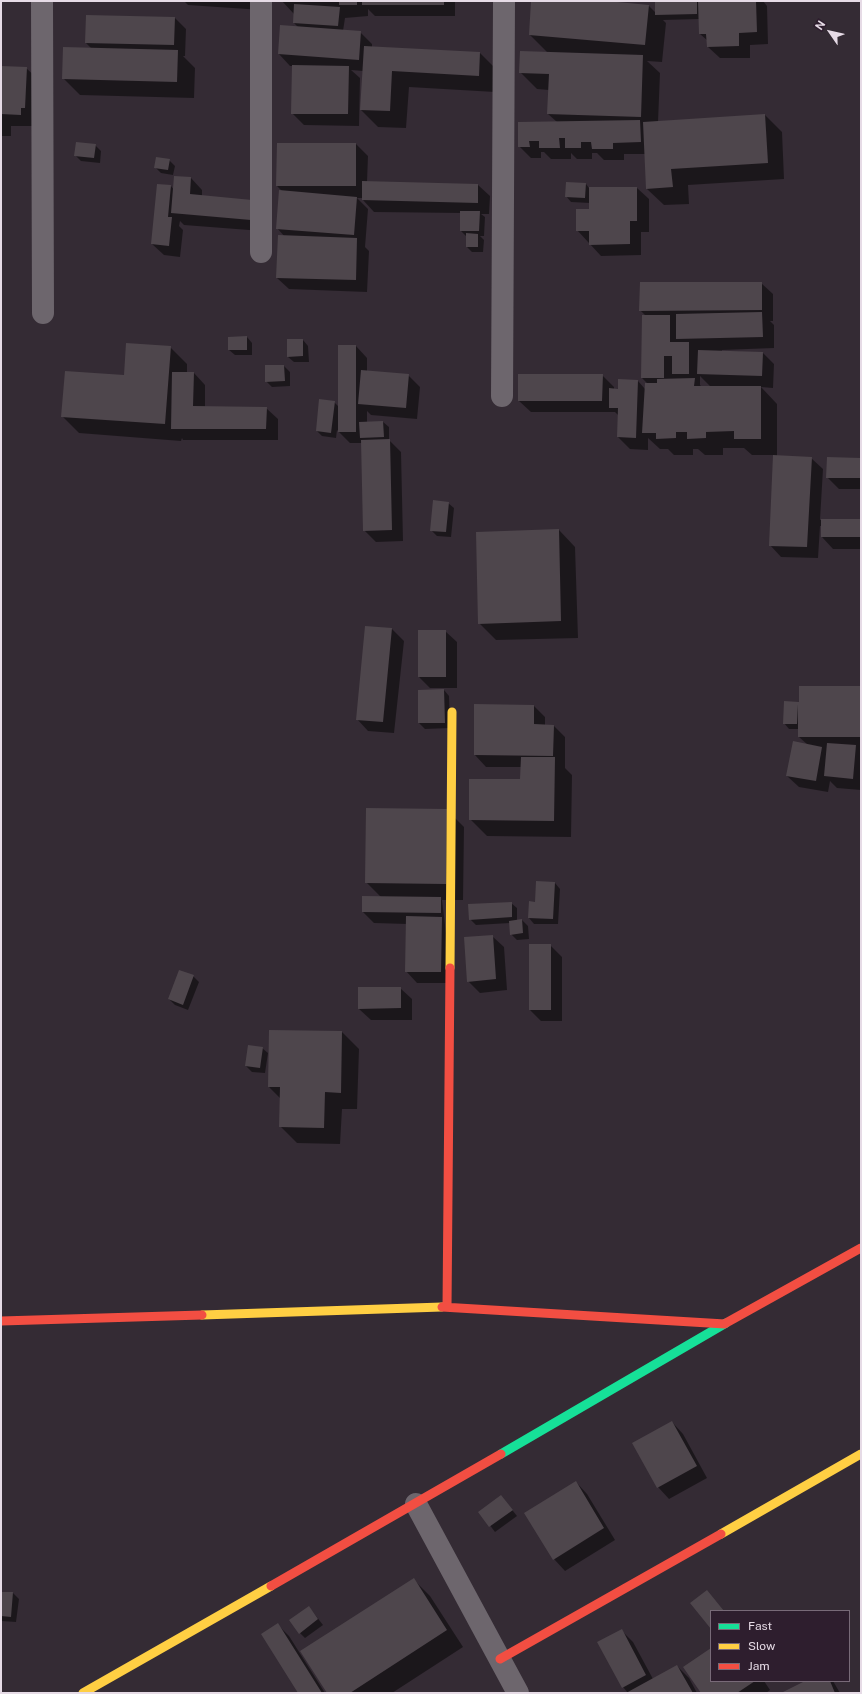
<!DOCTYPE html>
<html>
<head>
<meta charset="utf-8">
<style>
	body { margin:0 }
	#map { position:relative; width:862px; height:1694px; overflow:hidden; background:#342b34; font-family:"Public Sans",sans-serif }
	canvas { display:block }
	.frame { position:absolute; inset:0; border:2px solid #e6dbe6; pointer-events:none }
	.legend { position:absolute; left:710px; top:1610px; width:140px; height:72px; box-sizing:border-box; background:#2e1e2e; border:1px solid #786a78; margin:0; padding:5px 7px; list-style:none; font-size:12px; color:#e6dbe6 }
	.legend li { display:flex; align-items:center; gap:8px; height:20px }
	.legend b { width:20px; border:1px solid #786a78 }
	.north { position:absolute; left:810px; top:12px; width:40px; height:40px; -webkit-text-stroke:3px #2e1e2e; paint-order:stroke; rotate:304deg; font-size:11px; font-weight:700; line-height:16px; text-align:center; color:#e6dbe6 }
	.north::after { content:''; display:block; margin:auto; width:14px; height:18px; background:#e6dbe6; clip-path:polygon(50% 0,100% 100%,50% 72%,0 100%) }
</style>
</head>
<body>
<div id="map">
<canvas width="862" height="1694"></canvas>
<div class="frame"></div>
<ul class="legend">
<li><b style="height:5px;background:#16e098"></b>Fast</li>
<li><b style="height:5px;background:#ffcf43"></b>Slow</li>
<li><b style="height:5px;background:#f24e42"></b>Jam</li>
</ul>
<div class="north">N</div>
</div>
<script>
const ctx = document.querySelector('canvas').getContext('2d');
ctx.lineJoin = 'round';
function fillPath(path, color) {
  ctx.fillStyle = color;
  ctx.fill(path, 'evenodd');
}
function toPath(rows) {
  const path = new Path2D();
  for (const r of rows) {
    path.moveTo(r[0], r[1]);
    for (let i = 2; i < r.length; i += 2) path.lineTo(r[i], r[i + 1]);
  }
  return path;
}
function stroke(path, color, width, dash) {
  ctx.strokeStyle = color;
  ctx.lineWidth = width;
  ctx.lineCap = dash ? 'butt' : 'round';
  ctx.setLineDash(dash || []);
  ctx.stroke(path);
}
fillPath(toPath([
	[184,1,263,1,262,10,188,5],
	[282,1,455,1,455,16,375,16,368,9,368,16,345,18,343,31,360,32,372,44,372,47,480,53,497,70,495,92,409,87,406,128,378,127,361,110,363,71,351,70,360,78,359,126,304,125,292,113,293,66,290,66,279,54,299,28,294,23,294,14],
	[532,1,596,1,649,6,656,13,656,1,763,1,767,6,768,44,750,45,750,58,720,58,708,47,708,41,700,34,700,19,663,20,666,23,662,62,647,61,660,73,658,122,765,115,782,132,784,179,688,185,689,204,664,205,647,189,645,154,624,154,624,160,604,160,597,153,592,153,592,159,577,159,571,153,571,159,551,159,544,152,541,152,541,158,531,158,519,146,557,122,548,114,549,90,537,89,520,72,548,53,530,35],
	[175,18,186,29,185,56,183,56,195,68,194,98,80,95,63,78,91,48,86,43],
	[1,67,26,68,38,79,32,126,11,126,11,136,1,136],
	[278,144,356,144,368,156,367,182,478,185,490,196,489,214,481,214,485,217,484,236,480,236,484,240,483,252,472,252,467,247,467,237,461,231,461,213,374,212,363,200,363,198,357,198,368,209,365,247,369,251,367,292,289,289,277,278,285,237,277,228,282,191,277,186],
	[95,145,101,151,100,163,81,161,75,155],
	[169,160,175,166,173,175,161,173,155,167],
	[191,178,202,190,202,196,252,201,262,231,184,225,180,221,179,226,183,230,180,257,164,255,152,244,171,186,174,190],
	[586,184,589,188,637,188,649,199,649,232,641,232,641,255,601,256,577,230,590,211,590,203,571,202,566,196],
	[761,283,773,294,773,321,770,321,774,325,774,348,722,350,722,351,763,353,774,364,773,388,761,387,777,404,777,456,811,458,823,469,820,520,861,520,861,549,833,549,822,537,822,526,820,526,818,558,781,557,770,545,774,455,752,455,744,448,723,448,723,455,705,455,698,449,693,449,693,455,674,455,668,449,660,449,648,438,648,450,630,449,618,437,619,416,615,412,531,412,519,401,602,375,614,387,614,390,619,390,638,381,645,389,648,384,642,378,646,316,640,310],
	[700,376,711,387,702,387,700,385],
	[247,337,252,343,252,355,235,355,229,350],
	[303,340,308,346,309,362,294,362,288,357],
	[356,346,367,358,367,372,408,375,420,387,417,419,371,415,367,411,367,423,383,422,389,427,389,440,401,452,403,541,376,542,364,530,362,443,350,443,337,430,336,438,322,436,317,431,334,402,339,407],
	[170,347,187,364,187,373,194,373,205,385,205,407,266,408,278,419,278,440,183,440,182,438,181,441,79,433,62,416],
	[284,366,290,372,290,386,272,387,266,381],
	[861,459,861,489,839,489,827,477],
	[448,503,454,508,451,537,437,536,431,530],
	[559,530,575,547,578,638,496,640,479,623],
	[366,627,392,629,404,641,394,733,368,731,357,719],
	[445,631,457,642,457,688,430,688,419,677],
	[861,687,861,790,837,788,830,781,828,792,799,787,787,776,808,745,799,737,799,729,789,729,784,723,798,703],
	[444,690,449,696,450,728,425,729,419,723],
	[534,706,545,717,545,726,554,726,565,737,565,768,572,775,571,837,487,836,470,819,521,780,522,767,486,767,475,755],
	[447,810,464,827,463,900,442,900,452,983,417,983,406,971,407,924,374,923,363,912,381,897,366,882],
	[555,883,560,889,558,924,534,924,529,918,535,903],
	[511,903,517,908,517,921,522,920,528,926,529,939,517,940,511,934,510,923,476,925,470,919],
	[492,936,504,947,507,990,480,993,468,981],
	[550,945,562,957,562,1021,541,1021,530,1010],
	[193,976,199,982,188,1010,175,1005,169,999],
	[400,988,412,999,412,1020,371,1020,359,1009],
	[342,1032,359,1049,357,1109,342,1109,340,1144,297,1143,280,1126,280,1098,269,1087],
	[249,1046,262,1048,268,1053,265,1073,252,1072,246,1066],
	[672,1422,683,1434,707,1478,669,1499,658,1487],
	[576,1482,587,1494,615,1540,565,1571,554,1559],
	[501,1496,517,1516,495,1532,480,1512],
	[413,1579,430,1596,463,1647,392,1693,328,1693],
	[1,1593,13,1593,19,1599,16,1622,1,1621],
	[309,1607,323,1625,305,1638,300,1633],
	[278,1625,289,1636,325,1693,299,1693],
	[621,1630,633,1642,653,1679,677,1666,689,1678,697,1693,628,1693,623,1687],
	[711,1649,711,1681,764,1681,770,1690,766,1693,702,1693],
	[807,1681,833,1681,840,1693,783,1693]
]), '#0007');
fillPath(toPath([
	[339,1,357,1,357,5,339,5],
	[362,1,444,1,444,5,362,5],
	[531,1,607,1,649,5,645,45,529,35],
	[655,1,697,1,697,14,655,15],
	[698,1,756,1,757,32,739,33,739,46,707,47,706,34,699,34],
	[294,4,340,7,338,26,293,23],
	[86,15,175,17,174,45,85,43],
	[280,25,361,31,359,60,278,54],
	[364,46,480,52,479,76,392,71,390,111,360,110],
	[63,47,178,50,177,82,62,79],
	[520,51,643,55,641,117,547,114,549,74,519,73],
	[292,65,349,66,348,114,291,114],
	[1,66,27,67,25,108,21,108,21,115,1,114],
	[765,114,768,163,671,169,673,187,646,189,643,122],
	[640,120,641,142,613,143,613,149,592,149,591,142,581,142,581,148,565,148,565,138,559,138,560,148,539,148,539,141,529,141,530,147,518,147,518,122],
	[76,142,96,144,94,158,74,156],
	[277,143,356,143,356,186,276,186],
	[156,157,170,159,168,170,154,168],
	[174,176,191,177,190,194,252,200,251,220,171,213],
	[362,181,478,184,478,203,362,200],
	[566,182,586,183,585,198,565,197],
	[157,184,171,185,168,217,172,217,169,246,151,244],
	[589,187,637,187,637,221,630,221,630,244,589,245,589,231,576,231,576,209,589,209],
	[279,190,357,197,354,235,276,229],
	[460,211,480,211,479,231,460,231],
	[466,233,478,234,478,247,466,247],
	[278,235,357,238,356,280,276,278],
	[640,282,762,282,762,310,639,311],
	[762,312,763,337,676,339,676,314],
	[642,315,670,315,670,342,689,342,689,374,672,374,672,356,664,356,664,378,641,378],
	[247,336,247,350,228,350,228,337],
	[287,339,303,339,303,356,287,357],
	[126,343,171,346,165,424,61,417,65,371,124,375],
	[338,345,356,345,356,432,338,432],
	[698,350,763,352,762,376,697,374],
	[265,365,284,365,285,381,265,382],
	[361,370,409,374,406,408,358,404],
	[172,372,194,372,193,406,267,407,266,429,171,429],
	[518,374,603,374,602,401,518,401],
	[695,378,694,386,761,386,761,439,734,439,734,431,706,432,706,438,687,439,687,432,676,432,676,438,656,439,656,433,642,433,645,383,657,383,657,379],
	[618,379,638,380,636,438,617,437,618,408,609,408,609,388,618,389],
	[319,399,335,401,331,433,316,431],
	[383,421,384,437,360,438,359,422],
	[390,439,392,530,363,531,361,440],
	[773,455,812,457,807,547,769,546],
	[827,457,861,458,861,478,826,478],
	[433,500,449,502,446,532,430,531],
	[821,519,861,519,861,537,821,537],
	[559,529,561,621,478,624,476,532],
	[365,626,392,628,383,722,356,720],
	[418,630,446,630,446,677,418,677],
	[799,686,861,686,861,737,798,737,798,704,797,724,783,724,784,701,799,702],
	[444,689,445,723,418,723,418,690],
	[474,704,534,705,534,724,554,725,553,756,474,755],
	[793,741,822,747,816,781,786,776],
	[827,743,856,745,853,779,824,776],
	[521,757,555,757,554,821,469,820,469,779,520,779],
	[366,808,447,809,446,884,365,883],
	[536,881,555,882,553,919,528,918,529,901,535,902],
	[362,896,441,897,441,913,362,912],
	[512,902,512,917,469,920,468,904],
	[406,916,442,917,441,972,405,972],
	[522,919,523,933,510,935,509,921],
	[493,935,496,979,467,982,464,937],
	[529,944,551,944,551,1010,529,1010],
	[179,970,194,975,183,1005,168,999],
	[358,987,401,987,401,1008,358,1009],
	[269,1030,342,1031,341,1093,325,1092,324,1128,279,1127,280,1087,268,1087],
	[248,1045,263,1047,260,1068,245,1066],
	[672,1421,697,1466,657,1488,632,1443],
	[576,1481,604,1528,553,1560,524,1513],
	[501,1495,513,1510,489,1527,478,1512],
	[414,1578,447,1630,350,1693,327,1693,300,1651],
	[707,1590,724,1611,711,1611,711,1629,690,1603],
	[1,1592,13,1592,11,1617,1,1616],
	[309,1606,318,1619,299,1634,289,1620],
	[278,1623,322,1693,298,1693,261,1634],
	[622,1629,646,1675,622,1688,597,1642],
	[711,1648,711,1681,755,1681,737,1693,701,1693,683,1667],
	[677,1665,693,1693,626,1693],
	[805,1681,830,1681,835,1693,781,1693]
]), '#4e464c');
stroke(toPath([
	[42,1,43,313],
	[261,252,261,1],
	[502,396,504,1],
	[416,1504,518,1693]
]), '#6d666d', 22);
stroke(toPath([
	[501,1454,726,1323]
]), '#16e098', 9);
stroke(toPath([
	[450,968,452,712],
	[202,1315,442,1307],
	[721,1534,861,1454],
	[83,1693,271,1586]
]), '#ffcf43', 9);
stroke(toPath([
	[442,1307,725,1324],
	[447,1307,450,968],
	[1,1321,202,1315],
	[726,1323,861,1248],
	[271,1586,501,1454],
	[500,1659,721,1534]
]), '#f24e42', 9);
</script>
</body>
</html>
